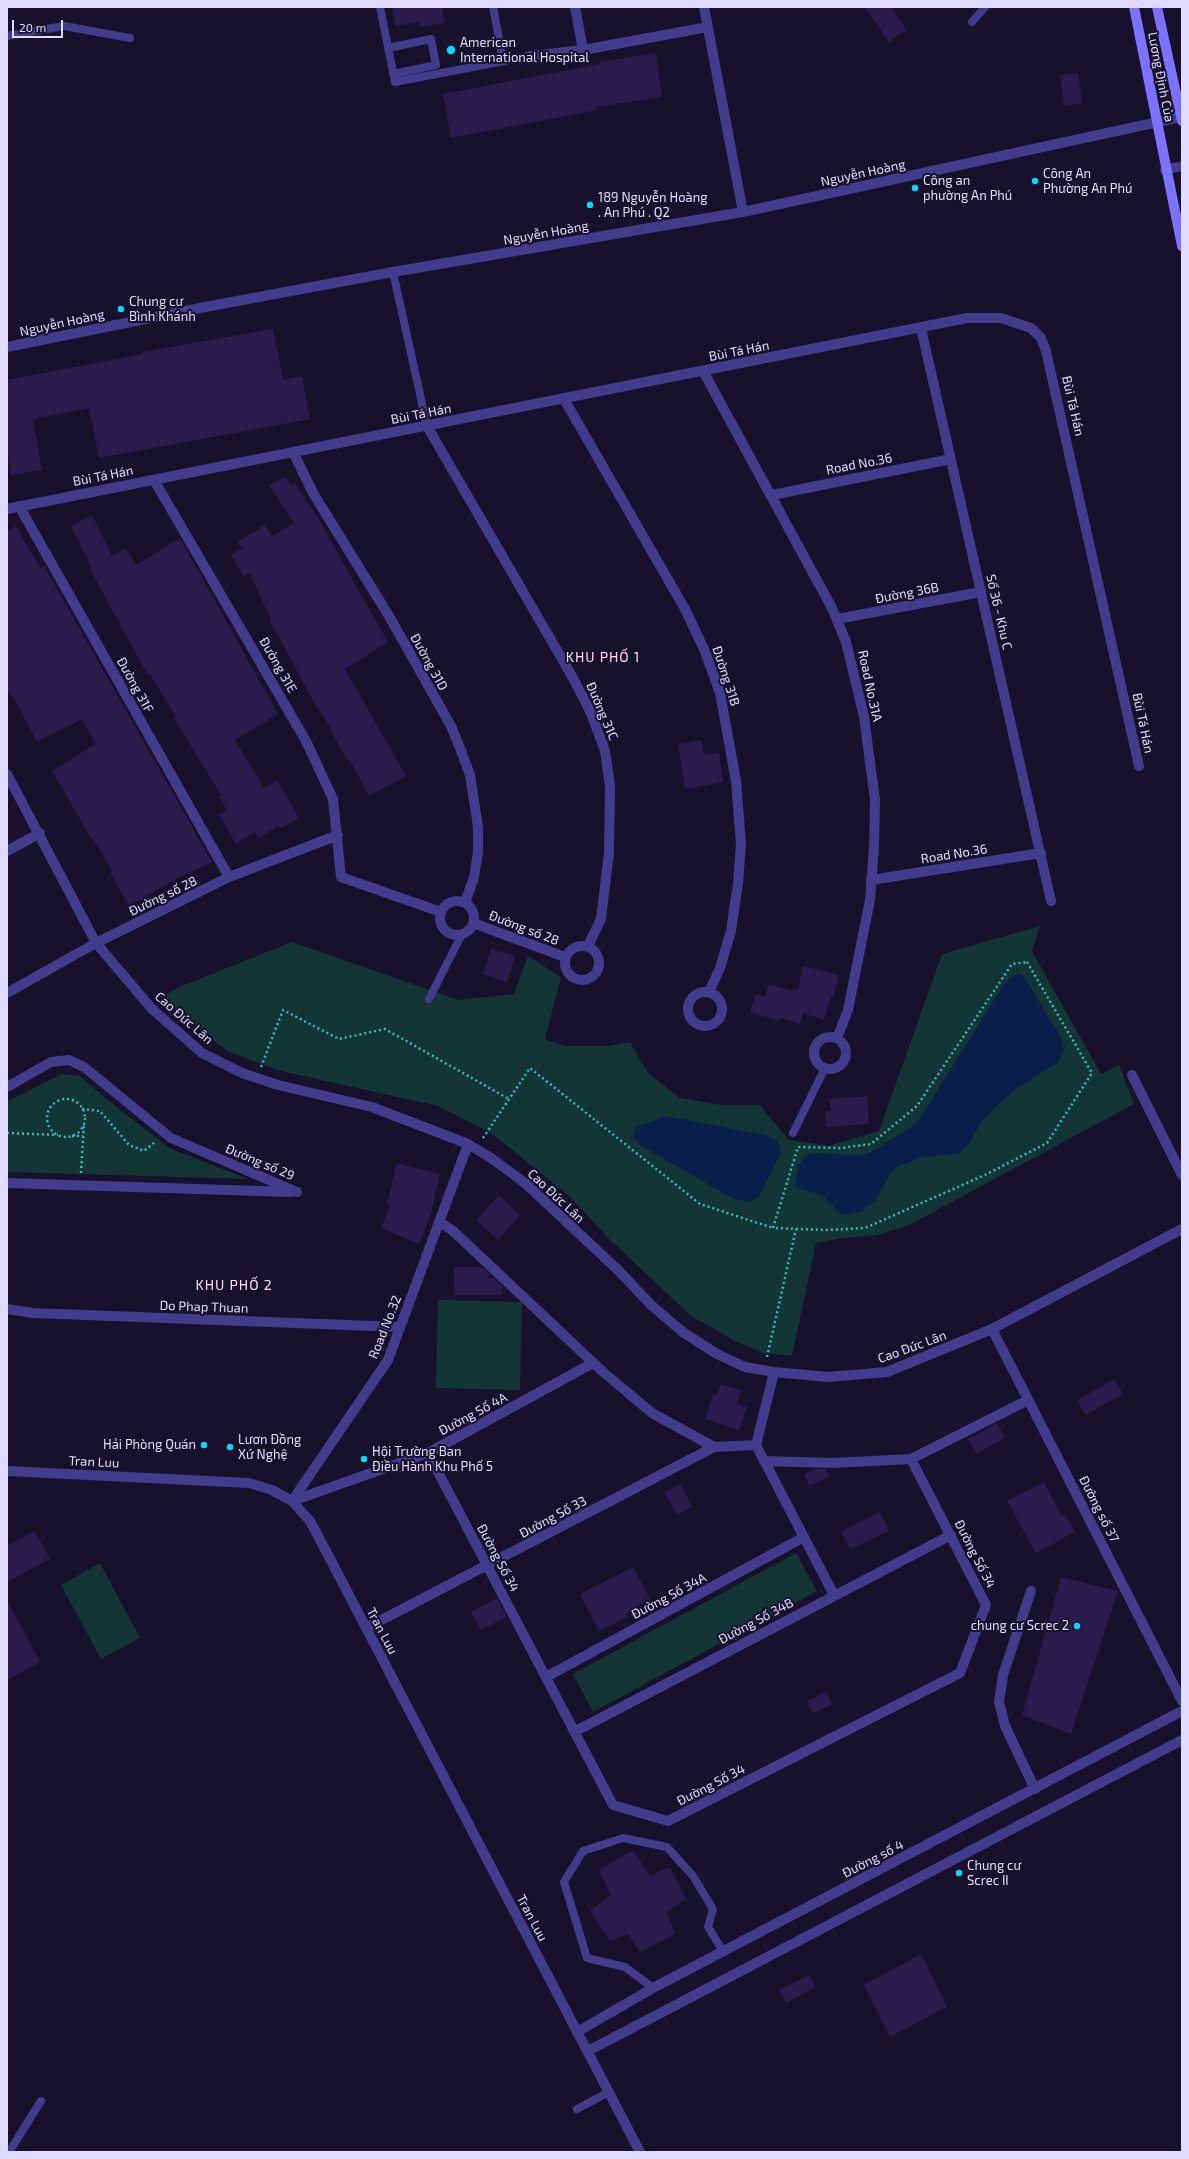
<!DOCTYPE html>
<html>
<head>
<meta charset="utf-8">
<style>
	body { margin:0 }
	#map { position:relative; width:1189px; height:2159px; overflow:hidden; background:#17112b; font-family:"Exo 2",sans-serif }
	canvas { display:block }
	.frame { position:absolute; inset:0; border:8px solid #e1dbff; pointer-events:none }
	.scale { position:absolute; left:12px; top:20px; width:51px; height:18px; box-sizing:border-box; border:2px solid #e1dbff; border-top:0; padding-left:5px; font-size:12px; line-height:14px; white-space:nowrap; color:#e1dbff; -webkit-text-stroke:3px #17112b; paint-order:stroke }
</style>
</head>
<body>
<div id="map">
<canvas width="1189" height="2159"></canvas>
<div class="frame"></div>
<div class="scale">20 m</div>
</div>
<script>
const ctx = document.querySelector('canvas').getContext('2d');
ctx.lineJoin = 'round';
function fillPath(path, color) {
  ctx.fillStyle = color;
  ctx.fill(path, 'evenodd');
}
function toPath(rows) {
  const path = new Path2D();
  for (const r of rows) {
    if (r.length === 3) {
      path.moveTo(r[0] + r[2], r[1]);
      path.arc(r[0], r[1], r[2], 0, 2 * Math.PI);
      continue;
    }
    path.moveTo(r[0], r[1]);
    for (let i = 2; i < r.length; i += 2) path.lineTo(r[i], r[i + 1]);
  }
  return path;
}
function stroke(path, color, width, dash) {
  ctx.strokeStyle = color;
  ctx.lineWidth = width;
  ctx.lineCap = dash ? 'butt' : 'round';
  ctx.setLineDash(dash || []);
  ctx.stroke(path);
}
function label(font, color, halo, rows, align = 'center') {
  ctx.font = font + ' "Exo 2",sans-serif';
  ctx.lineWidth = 4;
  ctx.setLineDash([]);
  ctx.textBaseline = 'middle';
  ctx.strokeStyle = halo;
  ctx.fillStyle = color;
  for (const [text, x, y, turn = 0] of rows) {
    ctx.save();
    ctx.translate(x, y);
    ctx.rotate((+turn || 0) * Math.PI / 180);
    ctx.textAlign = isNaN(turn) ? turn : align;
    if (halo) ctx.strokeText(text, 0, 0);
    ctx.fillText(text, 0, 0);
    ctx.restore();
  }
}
fillPath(toPath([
	[1040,926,1032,951,1101,1074,1119,1065,1134,1104,909,1225,878,1235,843,1238,816,1243,792,1356,763,1353,735,1341,690,1315,608,1238,569,1196,491,1133,438,1106,281,1071,229,1052,189,1022,161,997,182,986,292,942,458,1000,514,994,528,956,561,977,545,1039,565,1046,609,1046,630,1042,648,1073,680,1098,721,1105,760,1105,789,1140,828,1146,879,1131,942,954],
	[62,1074,80,1076,105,1098,171,1149,249,1179,7,1172,7,1102],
	[438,1300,522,1302,520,1390,436,1388],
	[796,1553,817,1591,593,1712,573,1674],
	[100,1563,140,1638,101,1659,61,1585]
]), '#133535');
fillPath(toPath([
	[1020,974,1026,980,1061,1038,1064,1051,1057,1063,1022,1085,999,1103,983,1120,967,1146,960,1153,920,1158,898,1166,891,1172,876,1200,862,1211,848,1215,841,1214,822,1195,800,1189,795,1185,798,1166,804,1158,811,1153,859,1155,871,1152,913,1126,924,1112,1004,984,1013,976],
	[666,1116,768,1136,776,1140,780,1147,780,1154,758,1198,749,1202,732,1198,640,1145,634,1139,633,1132,637,1127]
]), '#0a1e4b');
fillPath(toPath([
	[392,7,442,7,445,23,420,27,419,22,395,26],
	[865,7,891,7,907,30,889,42],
	[656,53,662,97,596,107,597,110,451,138,443,94,600,64,599,62],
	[1078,73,1082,103,1064,106,1060,75],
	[273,329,283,380,302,376,310,419,99,458,89,408,33,419,42,470,11,475,7,448,7,380,143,354,142,352],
	[285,477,292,485,295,483,316,515,388,642,345,669,406,776,369,796,349,759,347,760,331,731,329,725,316,706,270,621,271,620,250,573,244,576,231,555,242,548,238,542,265,525,272,536,294,523,269,485],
	[92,515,112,556,126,548,136,565,180,538,278,714,235,740,264,788,277,780,299,818,280,829,278,826,259,838,255,832,236,844,219,815,227,810,219,797,221,795,174,718,176,717,150,674,148,675,123,630,90,569,92,568,71,526],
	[16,526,40,568,44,566,212,862,172,881,129,906,110,872,112,871,99,848,88,833,52,771,96,744,82,719,37,742,15,700,7,690,7,531],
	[701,740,704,755,719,753,723,782,685,789,678,744],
	[491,949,515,956,507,982,483,974],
	[803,966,839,975,833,998,831,997,824,1020,803,1013,800,1024,780,1018,779,1021,750,1012,756,994,765,997,769,984,792,991,793,989,798,990],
	[867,1096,869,1124,826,1127,825,1111,831,1111,829,1099],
	[397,1163,440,1174,430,1217,419,1244,381,1228,390,1205,387,1204],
	[499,1195,520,1215,498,1240,476,1220],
	[454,1267,482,1267,489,1274,489,1278,494,1278,502,1286,502,1295,454,1295],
	[1115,1379,1123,1394,1085,1415,1077,1400],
	[721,1384,741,1390,737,1404,747,1407,739,1430,705,1419,713,1394,717,1395],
	[997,1423,1005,1438,976,1454,968,1439],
	[815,1469,826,1469,829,1476,810,1486,804,1475],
	[1044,1482,1062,1516,1065,1514,1075,1532,1036,1553,1007,1501],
	[681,1484,692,1507,677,1515,665,1492],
	[880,1512,889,1531,850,1549,841,1531],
	[35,1531,50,1559,7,1582,7,1546],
	[633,1567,650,1599,626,1614,627,1617,599,1631,580,1594],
	[1061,1577,1118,1591,1071,1734,1022,1715],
	[497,1598,507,1617,480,1630,471,1612],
	[7,1600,40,1662,7,1680],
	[826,1692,832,1705,813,1713,807,1701],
	[633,1850,650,1876,670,1867,686,1899,667,1912,675,1934,640,1952,628,1934,610,1941,590,1911,611,1895,599,1870],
	[921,1954,947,2007,890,2037,864,1985],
	[809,1975,815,1987,786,2003,779,1990]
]), '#291c4d');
stroke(toPath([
	[1027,962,1092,1073,1047,1143,985,1175,865,1228,826,1230,773,1228,798,1147,841,1148,871,1144,917,1106,1012,964,1027,962],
	[261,1067,283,1010,339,1039,385,1029,509,1099],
	[66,1118,19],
	[82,1109,100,1111,129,1145,144,1151,155,1142],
	[7,1133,58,1135],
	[72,1136,83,1136],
	[483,1138,530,1068,700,1204,773,1228],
	[81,1173,84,1124],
	[767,1357,796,1229]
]), '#2fbfbf', 2.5, [2, 3]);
stroke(toPath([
	[380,7,395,82,530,56],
	[493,7,503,61],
	[972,22,985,7],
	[7,36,64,26,130,38],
	[388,48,431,39,436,65,393,74],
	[393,272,427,426],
	[429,999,462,934],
	[793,1133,825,1068],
	[653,1988,625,1967,587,1958,564,1882,583,1851,623,1838,667,1847,693,1876,713,1909,708,1927,723,1951],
	[577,2109,609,2092],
	[9,2152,41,2101]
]), '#433b8b', 8);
stroke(toPath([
	[575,7,583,50],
	[704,7,743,212],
	[530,56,583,50,708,27],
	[1165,170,1182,166],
	[921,328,1051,901],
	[703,371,832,608,846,642,864,717,875,800,874,847,870,900,848,1010,837,1038],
	[564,399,685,609,704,649,720,693,736,781,741,844,738,883,731,931,720,968,709,992],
	[427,426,573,678,591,713,605,751,610,786,609,853,601,919,588,946],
	[293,452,313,493,389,616,451,726,460,748,470,775,478,827,478,852,474,877,465,903],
	[154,480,306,741,333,799,341,877,441,912],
	[772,495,951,459],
	[19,506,229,877],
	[7,509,967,318,1001,318,1031,328,1041,338,1046,351,1139,766],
	[837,619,981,592],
	[7,774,96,943,152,1009,202,1053,242,1073,278,1085,372,1107,468,1144,491,1158,525,1183,619,1271,651,1305,684,1333,717,1354,745,1367,774,1372,828,1377,887,1372,992,1329,1182,1229],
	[7,851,40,833],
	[871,880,1041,853],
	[457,918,17],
	[473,923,565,957],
	[582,963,17],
	[705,1009,17],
	[7,993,96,943,229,877,338,835],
	[830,1053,16],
	[1132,1075,1182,1175],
	[7,1087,51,1062,69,1060,84,1067,171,1138,297,1192],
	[7,1183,291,1192],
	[439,1222,452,1230,602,1371,652,1413,714,1447],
	[7,1309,33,1313,400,1327],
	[992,1329,1182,1701],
	[756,1445,834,1595],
	[428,1453,613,1805,668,1821,960,1673,986,1605,911,1459],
	[764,1461,832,1463,911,1459,1028,1400],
	[292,1501,388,1360,468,1144],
	[292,1501,428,1453,593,1363],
	[1031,1591,1003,1675,999,1702,1005,1726,1035,1789],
	[366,1628,714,1447,756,1445,774,1372],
	[546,1677,804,1537],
	[574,1732,951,1535],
	[577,2032,653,1988,1182,1711],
	[588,2051,1182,1740]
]), '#433b8b', 10);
stroke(toPath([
	[7,347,205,307,393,272,743,212,1181,117],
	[7,1471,249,1483,272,1490,292,1501,310,1521,316,1532,640,2152]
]), '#433b8b', 10);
stroke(toPath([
	[1134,7,1182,246],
	[1157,7,1182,121]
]), '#7d72ff', 10);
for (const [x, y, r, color] of [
	[451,50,5,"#07d8ff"],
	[1035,181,4,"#07d8ff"],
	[915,188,4,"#07d8ff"],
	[590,205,4,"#07d8ff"],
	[121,309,4,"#07d8ff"],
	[204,1445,4,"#07d8ff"],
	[230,1447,4,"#07d8ff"],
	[364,1459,4,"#07d8ff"],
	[1077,1626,4,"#07d8ff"],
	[959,1873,4,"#07d8ff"]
]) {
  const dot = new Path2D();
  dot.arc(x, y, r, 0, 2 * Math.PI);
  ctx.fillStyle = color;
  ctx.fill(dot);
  stroke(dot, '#17112b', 1.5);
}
label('13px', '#e1dbff', '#17112b', [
	["American",460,43],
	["International Hospital",460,58],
	["Công An",1043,174],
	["Phường An Phú",1043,189],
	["Công an",923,181],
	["phường An Phú",923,196],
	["189 Nguyễn Hoàng",598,198],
	[". An Phú . Q2",598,213],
	["Chung cư",129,302],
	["Bình Khánh",129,317],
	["Lươn Đồng",238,1440],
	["Xứ Nghệ",238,1455],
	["Hải Phòng Quán",196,1445,"right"],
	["Hội Trường Ban",372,1452],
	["Điều Hành Khu Phố 5",372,1467],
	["chung cư Screc 2",1069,1626,"right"],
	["Chung cư",967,1866],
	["Screc II",967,1881]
], 'left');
label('13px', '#e1dbff', '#17112b', [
	["Lương Định Của",1161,77,79],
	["Nguyễn Hoàng",863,173,-12],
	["Nguyễn Hoàng",546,233,-10],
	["Nguyễn Hoàng",62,323,-12],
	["Bùi Tá Hán",739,351,-11],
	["Bùi Tá Hán",1073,406,77],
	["Bùi Tá Hán",421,414,-11],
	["Road No.36",859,464,-11],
	["Bùi Tá Hán",103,476,-11],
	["Đường 36B",907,593,-11],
	["Số 36 - Khu C",999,612,77],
	["Đường 31D",429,662,61],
	["Đường 31E",278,665,60],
	["Đường 31B",726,676,72],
	["Đường 31F",135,685,61],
	["Road No.31A",870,686,78],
	["Đường 31C",602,711,67],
	["Bùi Tá Hán",1143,723,78],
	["Road No.36",954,854,-9],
	["Đường số 28",163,896,-26],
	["Đường số 28",524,928,21],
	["Cao Đức Lân",184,1018,41],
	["Đường số 29",260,1162,23],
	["Cao Đức Lân",556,1196,43],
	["Do Phap Thuan",204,1307,2],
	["Road No.32",385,1327,-68],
	["Cao Đức Lân",912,1347,-20],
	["Đường Số 4A",473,1414,-28],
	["Tran Luu",94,1462,3],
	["Đường số 37",1099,1509,63],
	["Đường Số 33",553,1517,-28],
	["Đường Số 34",975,1554,63],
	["Đường Số 34",498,1558,62],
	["Đường Số 34A",669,1596,-28],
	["Đường Số 34B",756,1621,-28],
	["Tran Luu",382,1631,62],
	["Đường Số 34",711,1785,-27],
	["Đường số 4",873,1859,-27],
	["Tran Luu",532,1918,62]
]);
ctx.letterSpacing = '1px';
label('14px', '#ffddf1', '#17112b', [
	["KHU PHỐ 1",603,657],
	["KHU PHỐ 2",234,1285]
]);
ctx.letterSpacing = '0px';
</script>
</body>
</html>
